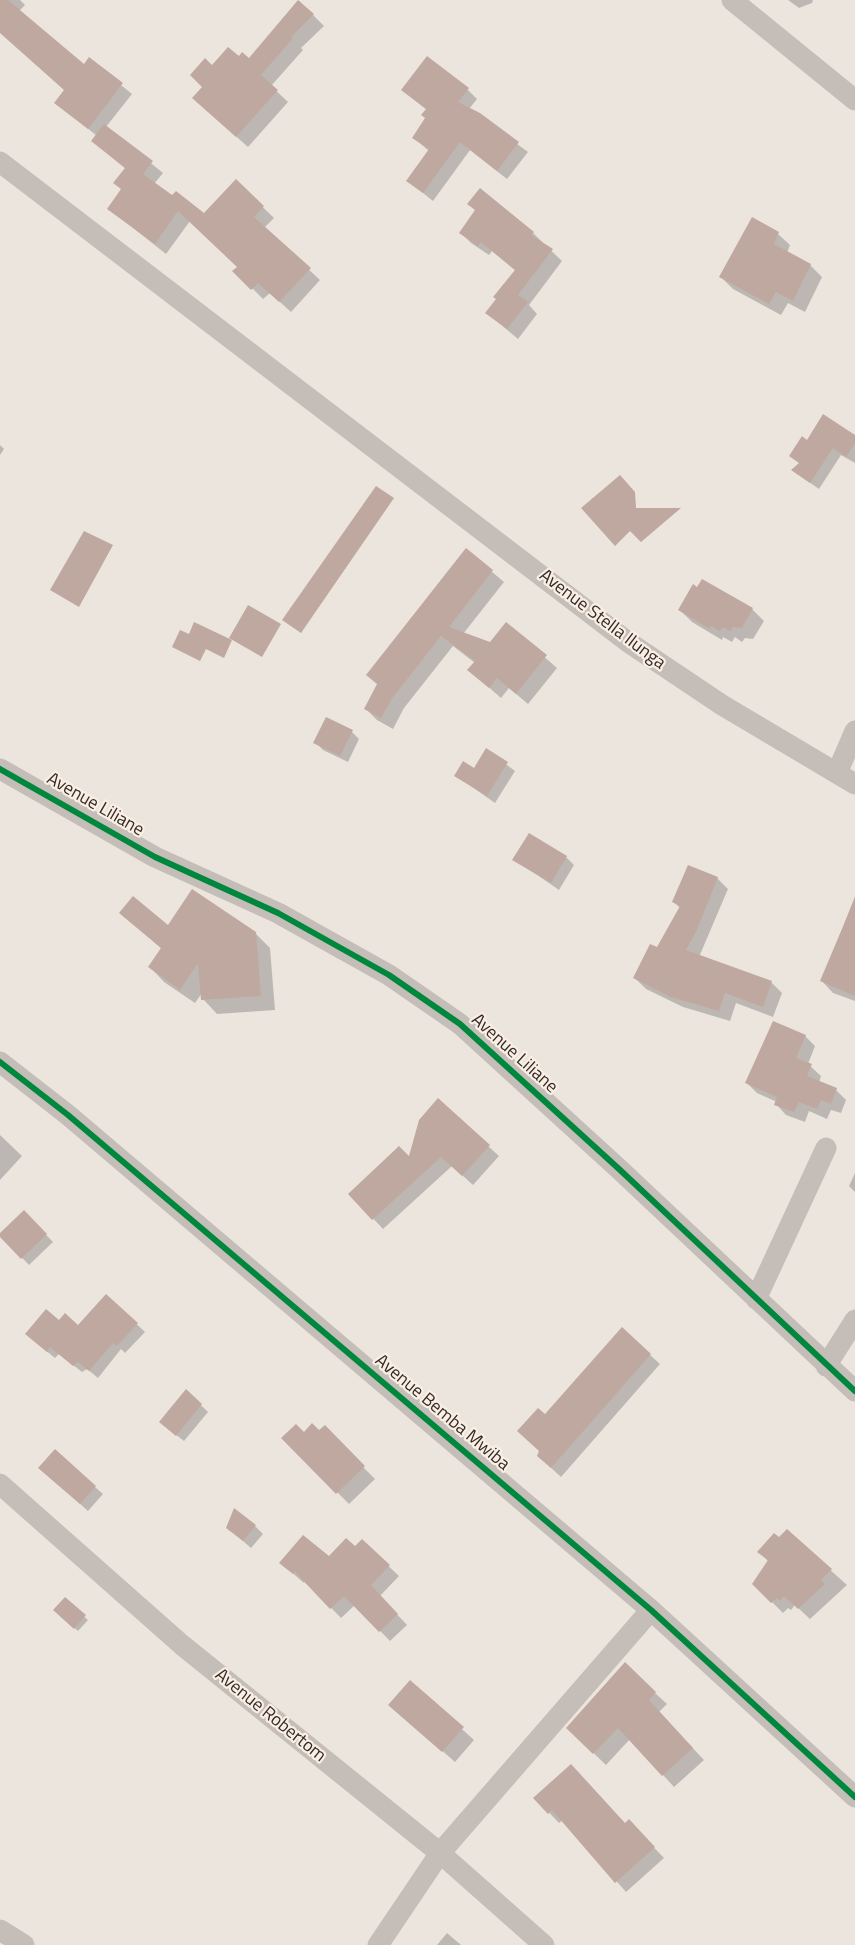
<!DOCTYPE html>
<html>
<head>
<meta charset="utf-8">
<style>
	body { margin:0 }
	canvas { display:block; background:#ebe5de }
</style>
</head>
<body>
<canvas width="855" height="1945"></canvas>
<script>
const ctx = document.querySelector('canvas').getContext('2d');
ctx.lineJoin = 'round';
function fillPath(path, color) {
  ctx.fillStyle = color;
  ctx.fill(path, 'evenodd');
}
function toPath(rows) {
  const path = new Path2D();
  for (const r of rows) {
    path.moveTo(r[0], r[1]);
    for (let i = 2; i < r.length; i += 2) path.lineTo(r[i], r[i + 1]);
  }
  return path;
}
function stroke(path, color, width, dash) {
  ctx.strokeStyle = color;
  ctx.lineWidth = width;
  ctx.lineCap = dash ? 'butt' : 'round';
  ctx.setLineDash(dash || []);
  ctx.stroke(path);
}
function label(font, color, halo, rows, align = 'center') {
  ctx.font = font + ' "Titillium Web",sans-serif';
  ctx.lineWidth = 4.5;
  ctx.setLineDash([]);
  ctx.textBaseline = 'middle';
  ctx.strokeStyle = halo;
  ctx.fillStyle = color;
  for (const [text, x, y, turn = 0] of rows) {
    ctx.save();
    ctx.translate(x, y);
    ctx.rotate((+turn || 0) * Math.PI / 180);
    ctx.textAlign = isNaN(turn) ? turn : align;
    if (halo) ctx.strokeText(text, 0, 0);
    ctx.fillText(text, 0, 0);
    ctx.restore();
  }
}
fillPath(toPath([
	[0,0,20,0,25,5,19,11,84,66,89,59,132,94,106,127,163,173,154,184,204,215,236,181,274,218,264,228,320,280,291,312,270,293,263,299,235,271,239,267,190,221,166,254,109,209,122,190,126,169,93,141,97,136,56,103,66,90,0,26],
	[788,0,813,0,812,3,799,8],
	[299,1,324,26,301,48,303,50,271,86,288,102,248,147,205,109,204,87,212,67,239,58,249,60],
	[403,90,468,90,477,99,469,109,528,152,507,179,470,150,433,201,408,181,430,152,414,138,427,118,427,110],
	[469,204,533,233,562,261,529,305,537,314,518,339,487,313,516,271,492,251,489,255,471,243,461,233,476,211],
	[778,234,790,245,787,253,810,265,822,277,805,312,788,303,781,315,733,289,721,277],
	[855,436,855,463,841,455,819,489,793,471,800,464,791,456,807,442],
	[0,445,4,449,0,455],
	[466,550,504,582,463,634,491,644,507,624,557,668,528,704,509,688,501,698,469,670,475,663,453,646,404,708,393,729,377,720,365,708],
	[752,609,764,621,753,639,745,638,742,642,735,637,732,642,723,637,722,640,692,622,680,610],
	[352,732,359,739,348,762,323,750,315,742],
	[487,750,515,771,495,803,455,775,474,770],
	[529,835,567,858,574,865,559,890,514,859],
	[717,878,728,889,699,957,771,982,782,993,773,1017,736,1003,730,1021,683,1007,646,989,635,978,657,948,680,908,674,902],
	[855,896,855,1001,833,993,822,981],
	[121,913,168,927,255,933,270,948,275,1010,217,1014,203,999,202,993,195,1003,164,982,150,967,162,949],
	[805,1036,815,1046,808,1064,821,1076,819,1083,836,1090,846,1100,841,1113,831,1110,827,1119,809,1111,805,1122,786,1115,776,1104,777,1102,757,1093,747,1083],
	[438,1101,499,1156,473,1185,452,1166,383,1229,350,1194,410,1159],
	[0,1135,22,1156,0,1180],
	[855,1173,855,1192,849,1186],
	[24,1212,53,1242,29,1265,0,1235],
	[107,1296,145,1332,125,1353,121,1349,98,1378,87,1369,82,1372,59,1354,55,1358,34,1341,60,1322,78,1327],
	[650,1355,660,1364,561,1477,549,1466,541,1451,545,1416],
	[186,1391,208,1412,184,1441,167,1428],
	[324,1428,375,1479,349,1504,283,1438,319,1432],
	[48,1475,95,1487,103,1494,88,1511],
	[255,1526,263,1534,251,1548,228,1528],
	[787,1531,847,1585,810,1619,795,1605,791,1610,788,1608,783,1613,754,1584,769,1562,759,1552,780,1539],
	[362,1541,399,1576,380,1596,407,1625,390,1641,355,1605,341,1618,305,1581,304,1583,281,1563,329,1558,355,1549],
	[65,1599,88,1620,78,1631,55,1610],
	[410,1682,474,1740,455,1762,390,1705],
	[655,1693,667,1704,659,1712,704,1760,674,1787,630,1739,606,1765,579,1739],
	[535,1798,625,1825,639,1832,664,1858,626,1892,563,1820,559,1823],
	[447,1933,461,1945,437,1945]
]), '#0003');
fillPath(toPath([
	[0,0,8,0,84,64,89,57,123,83,88,129,54,103,64,90,0,33],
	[298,0,314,14,291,37,293,38,261,75,278,90,236,137,192,98,202,87,190,75,205,58,212,65,228,47,239,56,242,52,249,58],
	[427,56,469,88,458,102,480,113,519,142,497,171,460,142,423,193,406,181,429,149,412,138,425,118,421,115,426,109,401,90],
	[104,124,153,161,143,174,172,195,176,191,204,213,236,179,264,206,254,217,311,268,279,302,258,283,251,290,232,271,237,267,178,211,155,244,107,209,121,189,113,183,125,168,91,141],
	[480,188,534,232,531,235,553,249,518,295,528,302,507,329,485,313,496,299,493,297,515,270,481,242,478,246,459,233,475,210,467,204],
	[752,217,779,232,774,244,811,264,793,301,776,292,769,304,719,277],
	[823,414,855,435,855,443,846,457,833,448,810,483,791,470,799,463,789,456,802,436,807,440],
	[620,475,635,492,636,508,681,508,641,542,630,531,615,546,581,508],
	[376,486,394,498,301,633,282,620],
	[84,531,113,545,79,607,50,590],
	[466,548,493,570,449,627,490,642,506,622,547,655,516,694,497,678,489,688,467,670,475,661,441,636,393,697,381,718,364,709,377,684,366,675],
	[702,579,753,608,742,628,733,627,730,631,723,627,720,631,711,626,710,629,678,610,693,584,697,587],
	[248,605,281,624,262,657,229,638],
	[194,622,232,640,224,658,206,649,200,661,172,647,180,630,189,634],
	[326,717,353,730,340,756,313,743],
	[486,748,508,762,487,796,454,776,463,761,474,768],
	[529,833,567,856,551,883,512,860],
	[688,865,718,877,696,932,686,950,772,981,763,1007,725,993,719,1011,671,997,633,978,650,944,657,947,680,906,672,902],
	[192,889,256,932,261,996,201,1000,198,963,180,990,148,967,161,948,119,913,133,896,168,925],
	[855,898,855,996,820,981],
	[773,1021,806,1035,796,1058,812,1064,807,1076,837,1088,831,1104,821,1100,817,1109,799,1102,794,1112,774,1105,777,1097,745,1083],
	[438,1098,490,1145,462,1176,441,1157,372,1220,348,1194,399,1146,409,1156,419,1120],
	[24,1210,47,1234,21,1259,0,1237,0,1233],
	[106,1294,138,1323,117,1346,113,1343,89,1371,78,1362,73,1366,50,1347,47,1352,25,1334,46,1309,59,1320,65,1313,78,1325],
	[622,1327,651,1354,551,1468,537,1456,539,1451,517,1431,538,1408,545,1414],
	[186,1389,202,1404,176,1436,159,1422],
	[312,1423,319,1430,325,1425,365,1466,336,1494,281,1438,296,1424,304,1432],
	[55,1449,96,1486,80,1504,38,1468],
	[234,1508,256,1525,243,1541,226,1528],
	[787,1529,832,1569,821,1580,825,1584,798,1609,784,1596,780,1601,777,1598,771,1603,752,1584,768,1560,757,1552,774,1533,779,1537],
	[303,1535,329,1556,346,1538,355,1546,362,1539,390,1565,371,1585,398,1614,379,1632,344,1596,330,1609,295,1572,293,1574,279,1563],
	[65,1597,86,1615,74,1629,53,1610],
	[625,1662,656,1692,649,1700,693,1748,662,1776,618,1728,593,1754,566,1728],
	[410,1680,464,1727,442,1752,388,1705],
	[571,1764,625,1823,629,1819,655,1847,615,1883,552,1810,548,1814,533,1798]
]), '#bfa89f');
stroke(toPath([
	[732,0,855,100],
	[0,162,628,642,722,705,855,784],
	[0,769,155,857,278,913,389,975,460,1024,619,1169,855,1391],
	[837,773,855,731],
	[0,1062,68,1115,651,1610,855,1797],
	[756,1299,826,1148],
	[826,1366,855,1320],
	[0,1484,182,1645,440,1853,544,1945],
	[0,1930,24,1945],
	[378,1945,440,1853,651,1610]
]), '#c5bdb7', 21);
stroke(toPath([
	[0,769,155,857,278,913,389,975,460,1024,619,1169,855,1391],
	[0,1062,68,1115,651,1610,855,1797]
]), '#00873e', 6);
label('18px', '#352a26', '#f9efe4', [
	["Avenue Stella Ilunga",602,620,37],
	["Avenue Liliane",95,805,30],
	["Avenue Liliane",514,1054,42],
	["Avenue Bemba Mwiba",442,1413,40],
	["Avenue Robertom",270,1716,39]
]);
</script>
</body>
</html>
